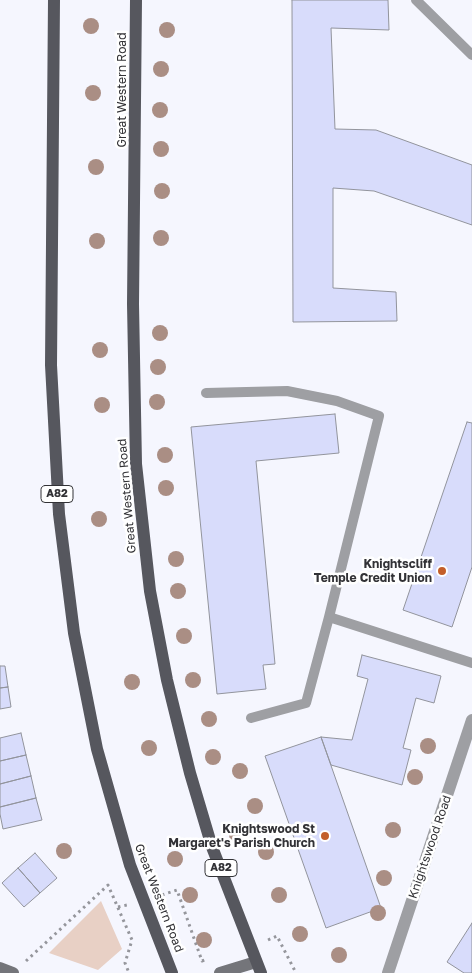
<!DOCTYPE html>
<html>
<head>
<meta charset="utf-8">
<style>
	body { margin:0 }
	canvas { display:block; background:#f5f6fe }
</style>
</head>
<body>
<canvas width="472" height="973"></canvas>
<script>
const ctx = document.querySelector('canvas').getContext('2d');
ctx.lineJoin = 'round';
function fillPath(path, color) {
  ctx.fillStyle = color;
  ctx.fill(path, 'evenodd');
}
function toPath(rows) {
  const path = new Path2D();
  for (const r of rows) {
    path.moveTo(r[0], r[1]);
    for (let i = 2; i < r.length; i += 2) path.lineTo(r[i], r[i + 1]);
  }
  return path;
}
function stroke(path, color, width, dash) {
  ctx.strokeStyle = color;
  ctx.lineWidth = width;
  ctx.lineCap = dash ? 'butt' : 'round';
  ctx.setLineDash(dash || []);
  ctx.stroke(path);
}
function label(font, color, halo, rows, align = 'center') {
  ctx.font = font + ' "Golos Text",sans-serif';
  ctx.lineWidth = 5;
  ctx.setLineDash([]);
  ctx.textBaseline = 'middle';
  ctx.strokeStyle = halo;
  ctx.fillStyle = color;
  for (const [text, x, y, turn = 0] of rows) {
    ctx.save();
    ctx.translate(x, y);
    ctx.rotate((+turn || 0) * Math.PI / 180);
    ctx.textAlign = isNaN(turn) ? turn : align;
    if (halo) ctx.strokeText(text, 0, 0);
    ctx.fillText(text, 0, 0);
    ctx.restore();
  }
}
fillPath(toPath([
	[101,901,122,949,98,970,49,953]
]), '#e8d0c5');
const building = toPath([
	[292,0,388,0,389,30,331,28,335,129,376,130,472,165,472,225,374,191,333,188,333,288,396,292,397,321,293,322,292,0],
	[335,414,339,453,256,461,275,664,263,665,266,689,217,694,191,427,335,414],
	[467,422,472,423,472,567,452,627,403,610,467,422],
	[362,655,441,676,434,703,416,698,403,748,411,750,402,785,331,765,321,737,352,740,368,679,357,676,362,655],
	[0,666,5,666,8,687,0,688,0,666],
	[8,687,11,707,0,709,0,688,8,687],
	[21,733,26,755,0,761,0,738,21,733],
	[321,737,381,908,326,928,265,756,321,737],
	[26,755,31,776,0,784,0,761,26,755],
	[31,776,36,798,0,807,0,784,31,776],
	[36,798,42,820,3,829,0,814,0,807,36,798],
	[35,853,57,878,40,893,18,868,35,853],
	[18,868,40,893,24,907,2,883,18,868],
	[472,923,472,973,464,973,447,962,472,923]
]);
fillPath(building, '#d8dcfb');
stroke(building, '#92949c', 1);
stroke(toPath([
	[162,895,177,890,202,961,207,959],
	[118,907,127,905],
	[268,940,277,936,296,973],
	[26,961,108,885,132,940,125,963,129,973]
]), '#95969c', 3, [2.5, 4]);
stroke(toPath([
	[416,0,472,55],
	[206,393,287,391,337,401,379,416,329,617,472,663],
	[251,718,306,703,329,617]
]), '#9e9fa3', 10);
stroke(toPath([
	[388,973,472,720]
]), '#9e9fa3', 12);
stroke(toPath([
	[0,968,13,973],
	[220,973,256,962]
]), '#74757a', 12);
stroke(toPath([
	[54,0,51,365,59,514,74,633,97,749,130,865,172,973],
	[136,0,133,304,136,464,150,591,167,680,190,773,212,847,261,973]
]), '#56575e', 12);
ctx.fillStyle = '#aa8e84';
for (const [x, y] of [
	[91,26],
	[167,30],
	[161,69],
	[93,93],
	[160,110],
	[161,149],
	[96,167],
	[162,191],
	[161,238],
	[97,241],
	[160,333],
	[100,350],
	[158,367],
	[157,402],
	[102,405],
	[165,455],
	[166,488],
	[99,519],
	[176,559],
	[178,591],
	[184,636],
	[193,680],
	[132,682],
	[209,719],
	[428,746],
	[149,748],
	[213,757],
	[240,771],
	[415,777],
	[255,806],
	[393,830],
	[237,835],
	[64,851],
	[266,852],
	[175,859],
	[384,878],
	[190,895],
	[279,895],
	[378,913],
	[300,934],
	[204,940],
	[339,955]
]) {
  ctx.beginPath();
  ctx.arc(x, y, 8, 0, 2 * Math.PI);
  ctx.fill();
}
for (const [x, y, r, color] of [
	[442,571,5,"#c35e2a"],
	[325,836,5,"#c35e2a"]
]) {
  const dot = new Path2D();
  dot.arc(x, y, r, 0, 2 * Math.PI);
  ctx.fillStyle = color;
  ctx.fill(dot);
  stroke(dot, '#fff', 2);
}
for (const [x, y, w] of [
	[57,494,32],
	[221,868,32]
]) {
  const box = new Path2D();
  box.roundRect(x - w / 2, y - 8.5, w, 17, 4);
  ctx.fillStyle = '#fff';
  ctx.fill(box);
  stroke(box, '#323236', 1);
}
label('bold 11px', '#323236', null, [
	["A82",57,494],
	["A82",221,868]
]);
label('12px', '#323236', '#fff', [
	["Great Western Road",122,90,-90],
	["Great Western Road",127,496,-95],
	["Knightswood Road",430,847,-71],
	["Great Western Road",159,898,69]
]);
label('bold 12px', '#323236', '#fff', [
	["Knightscliff",432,564],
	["Temple Credit Union",432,578],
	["Knightswood St",315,829],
	["Margaret's Parish Church",315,843]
], 'right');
</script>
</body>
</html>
